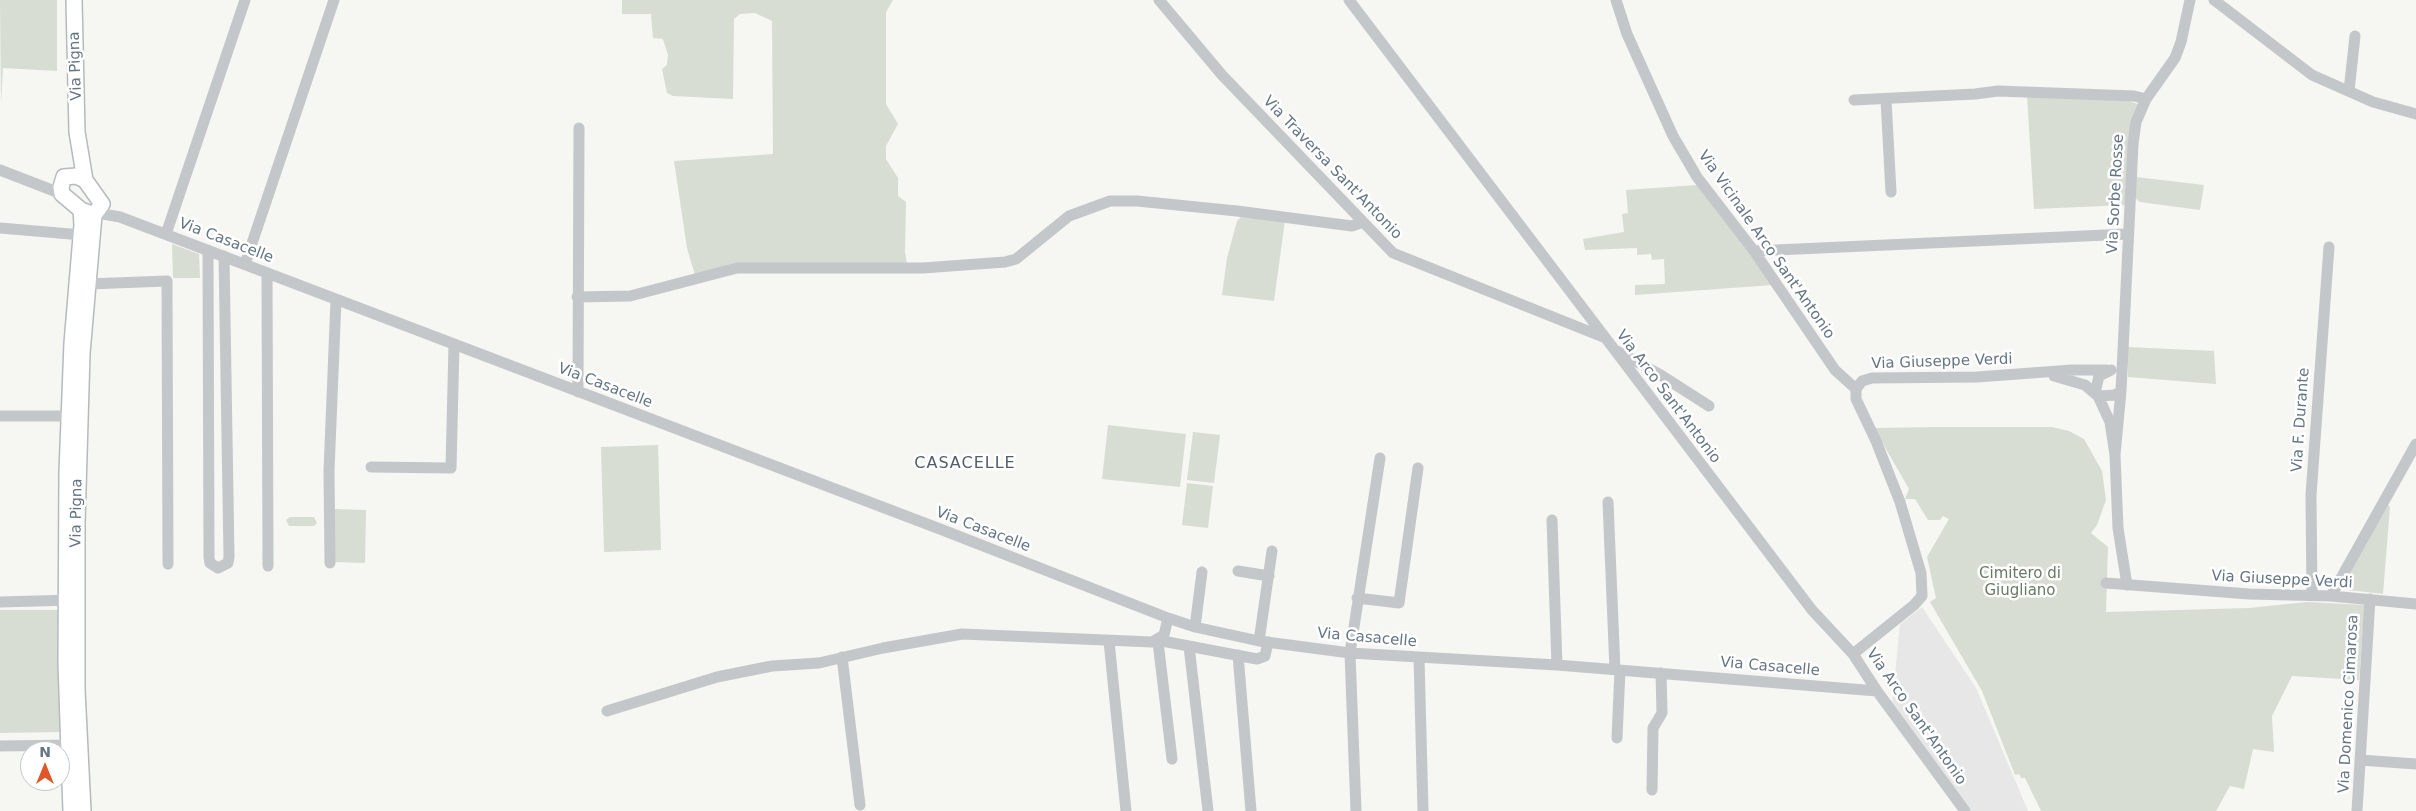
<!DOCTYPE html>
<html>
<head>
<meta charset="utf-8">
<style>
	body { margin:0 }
	#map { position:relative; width:2416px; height:811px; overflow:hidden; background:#f6f6f2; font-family:"DejaVu Sans",sans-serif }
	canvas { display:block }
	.north { position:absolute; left:20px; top:741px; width:50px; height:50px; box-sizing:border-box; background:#fff; border:1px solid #c1c8cd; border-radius:50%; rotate:0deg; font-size:14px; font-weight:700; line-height:20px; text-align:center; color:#657583 }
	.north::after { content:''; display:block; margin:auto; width:18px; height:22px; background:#df5629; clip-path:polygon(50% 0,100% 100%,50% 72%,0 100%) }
</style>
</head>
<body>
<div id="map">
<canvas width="2416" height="811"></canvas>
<div class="north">N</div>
</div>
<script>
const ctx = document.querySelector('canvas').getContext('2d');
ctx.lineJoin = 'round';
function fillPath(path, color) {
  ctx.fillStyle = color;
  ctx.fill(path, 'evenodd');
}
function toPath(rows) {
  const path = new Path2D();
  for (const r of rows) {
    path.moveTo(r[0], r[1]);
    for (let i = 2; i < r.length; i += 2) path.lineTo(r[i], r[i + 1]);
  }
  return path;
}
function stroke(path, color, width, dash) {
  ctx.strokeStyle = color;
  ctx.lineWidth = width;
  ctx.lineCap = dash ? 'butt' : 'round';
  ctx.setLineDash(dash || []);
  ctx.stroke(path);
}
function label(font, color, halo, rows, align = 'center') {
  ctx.font = font + ' "DejaVu Sans",sans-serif';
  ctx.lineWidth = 5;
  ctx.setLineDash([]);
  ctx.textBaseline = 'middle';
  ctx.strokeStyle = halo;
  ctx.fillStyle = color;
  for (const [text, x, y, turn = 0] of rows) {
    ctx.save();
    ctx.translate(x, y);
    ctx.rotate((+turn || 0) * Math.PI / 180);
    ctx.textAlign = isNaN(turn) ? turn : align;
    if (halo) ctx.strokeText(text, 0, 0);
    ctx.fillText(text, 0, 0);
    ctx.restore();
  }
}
fillPath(toPath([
	[1922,607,1976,688,2028,811,1969,811,1892,705,1900,624]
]), '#e6e7e6');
fillPath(toPath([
	[0,0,57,0,57,71,3,68,1,103],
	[622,0,893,0,886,12,886,104,898,124,886,146,886,159,898,178,898,196,906,202,905,252,907,264,695,275,687,248,674,161,773,154,772,21,755,13,740,14,734,19,733,99,673,96,667,93,662,69,667,65,668,55,663,39,653,38,651,14,622,14],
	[2027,96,2129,101,2138,104,2127,205,2034,209],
	[2136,177,2204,185,2200,210,2140,202,2135,198],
	[1697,185,1773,285,1635,295,1635,285,1665,284,1664,259,1652,260,1651,254,1637,255,1637,248,1585,250,1583,239,1624,232,1622,214,1628,213,1626,190],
	[1241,217,1285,220,1274,301,1222,295,1227,258,1237,221],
	[172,244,199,254,200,278,173,278],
	[2127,347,2214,351,2216,384,2128,377],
	[1108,425,1186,434,1180,487,1102,479],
	[1938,427,2052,427,2069,431,2084,439,2102,471,2106,500,2097,525,2091,533,2108,547,2106,612,2249,608,2307,602,2365,605,2359,680,2292,676,2272,716,2274,752,2253,749,2244,789,2230,786,2216,811,2041,811,2025,778,2021,778,2019,774,2015,775,1982,691,1930,602,1936,598,1927,557,1949,519,1943,516,1940,520,1928,520,1915,499,1905,499,1909,489,1874,428],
	[1193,432,1220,435,1214,483,1187,480],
	[658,445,661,550,604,552,601,447],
	[1187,483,1213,486,1208,528,1182,525],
	[2386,503,2390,507,2383,594,2340,589],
	[335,509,366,510,365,563,334,562],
	[290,517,314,517,317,523,314,526,289,526,286,520],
	[0,610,60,610,62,732,0,733]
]), '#d7ddd3');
const major = toPath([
	[74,0,77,132,85,180],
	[71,811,66,663,67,472,72,343,82,225,81,210,62,194,61,187,64,177,76,176,85,180,102,204,94,215,81,210],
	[83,811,77,690,77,523,82,353,94,215]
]);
stroke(major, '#b6babe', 18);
stroke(toPath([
	[1159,0,1222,75,1393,253,1603,337],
	[1349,0,1812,610,1853,654,1877,691,1965,811],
	[1616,0,1627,34,1673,136,1697,177,1754,251,1835,370,1856,389],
	[2214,0,2312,75,2373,102,2416,114],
	[2349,91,2355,36],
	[1854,100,1975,94,1998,91,2134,96,2146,99],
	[1886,100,1891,192],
	[0,170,62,194],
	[97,213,120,217,940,529,1168,618,1195,627,1259,641,1350,653,1557,665,1877,691],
	[0,228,82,235],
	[166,234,245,0],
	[208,250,209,557,210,563,218,568,228,563,229,557,224,256],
	[1754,251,2128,234],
	[245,264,334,0],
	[267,273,268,566],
	[88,284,167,281,168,564],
	[577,297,630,296,737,268,923,268,1005,262,1016,259,1069,216,1110,201,1137,201,1237,211,1352,226,1363,222],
	[1617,351,1659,374,1709,406],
	[2054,376,2085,385,2098,396,2115,395,2121,391],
	[578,392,579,128],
	[2095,393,2099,376,2111,370],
	[2098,396,2110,422,2115,455,2118,528,2127,585],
	[0,416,69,416],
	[2115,455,2121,391,2133,144,2136,122,2146,99,2175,58,2181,42,2190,0],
	[371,467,451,468,454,345],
	[1608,502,1615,670],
	[1552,520,1557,665],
	[330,563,329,471,336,300],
	[1238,571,1269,576],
	[2106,583,2249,594,2331,596,2416,604],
	[2312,595,2311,495,2329,247],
	[2331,596,2416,444],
	[1357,598,1399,603,1418,468],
	[0,602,73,600],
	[1195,627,1202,572],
	[1157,640,1257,659,1265,656,1268,642],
	[1109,641,1126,811],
	[1259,641,1272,551],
	[1158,642,1172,759],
	[1189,646,1208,811],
	[1853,654,1914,605,1922,596,1921,573,1900,502,1876,441,1856,399,1856,389,1862,381,1872,378,1977,377,2072,370,2107,370],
	[1238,655,1251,811],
	[842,657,860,805],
	[1419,658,1423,811],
	[607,711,717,677,772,666,819,663,883,648,962,634,1152,642,1164,635,1168,618],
	[1617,738,1620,670],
	[0,746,75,745],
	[2360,760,2416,764],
	[1652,790,1653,728,1662,713,1661,673],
	[1356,811,1350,653,1380,458],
	[2357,811,2370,599]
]), '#c3c7ca', 11);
stroke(major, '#fff', 15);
label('15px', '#657583', '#fff', [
	["Via Pigna",76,66,-92],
	["Via Traversa Sant'Antonio",1332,168,46],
	["Via Sorbe Rosse",2116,194,-87],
	["Via Casacelle",226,241,21],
	["Via Vicinale Arco Sant'Antonio",1766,245,55],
	["Via Giuseppe Verdi",1942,362,-2],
	["Via Casacelle",605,386,21],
	["Via Arco Sant'Antonio",1668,397,53],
	["Via F. Durante",2301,420,-86],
	["Via Pigna",77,513,-89],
	["Via Casacelle",983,530,21],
	["Via Giuseppe Verdi",2282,580,3],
	["Via Casacelle",1367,638,5],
	["Via Casacelle",1770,667,5],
	["Via Domenico Cimarosa",2349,704,-87],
	["Via Arco Sant'Antonio",1916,717,55]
]);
label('15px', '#687a64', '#fff', [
	["Cimitero di",2020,574],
	["Giugliano",2020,591]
]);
ctx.letterSpacing = '1px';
label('16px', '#535e68', '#fff', [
	["CASACELLE",965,464]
]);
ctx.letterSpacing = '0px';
</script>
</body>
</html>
